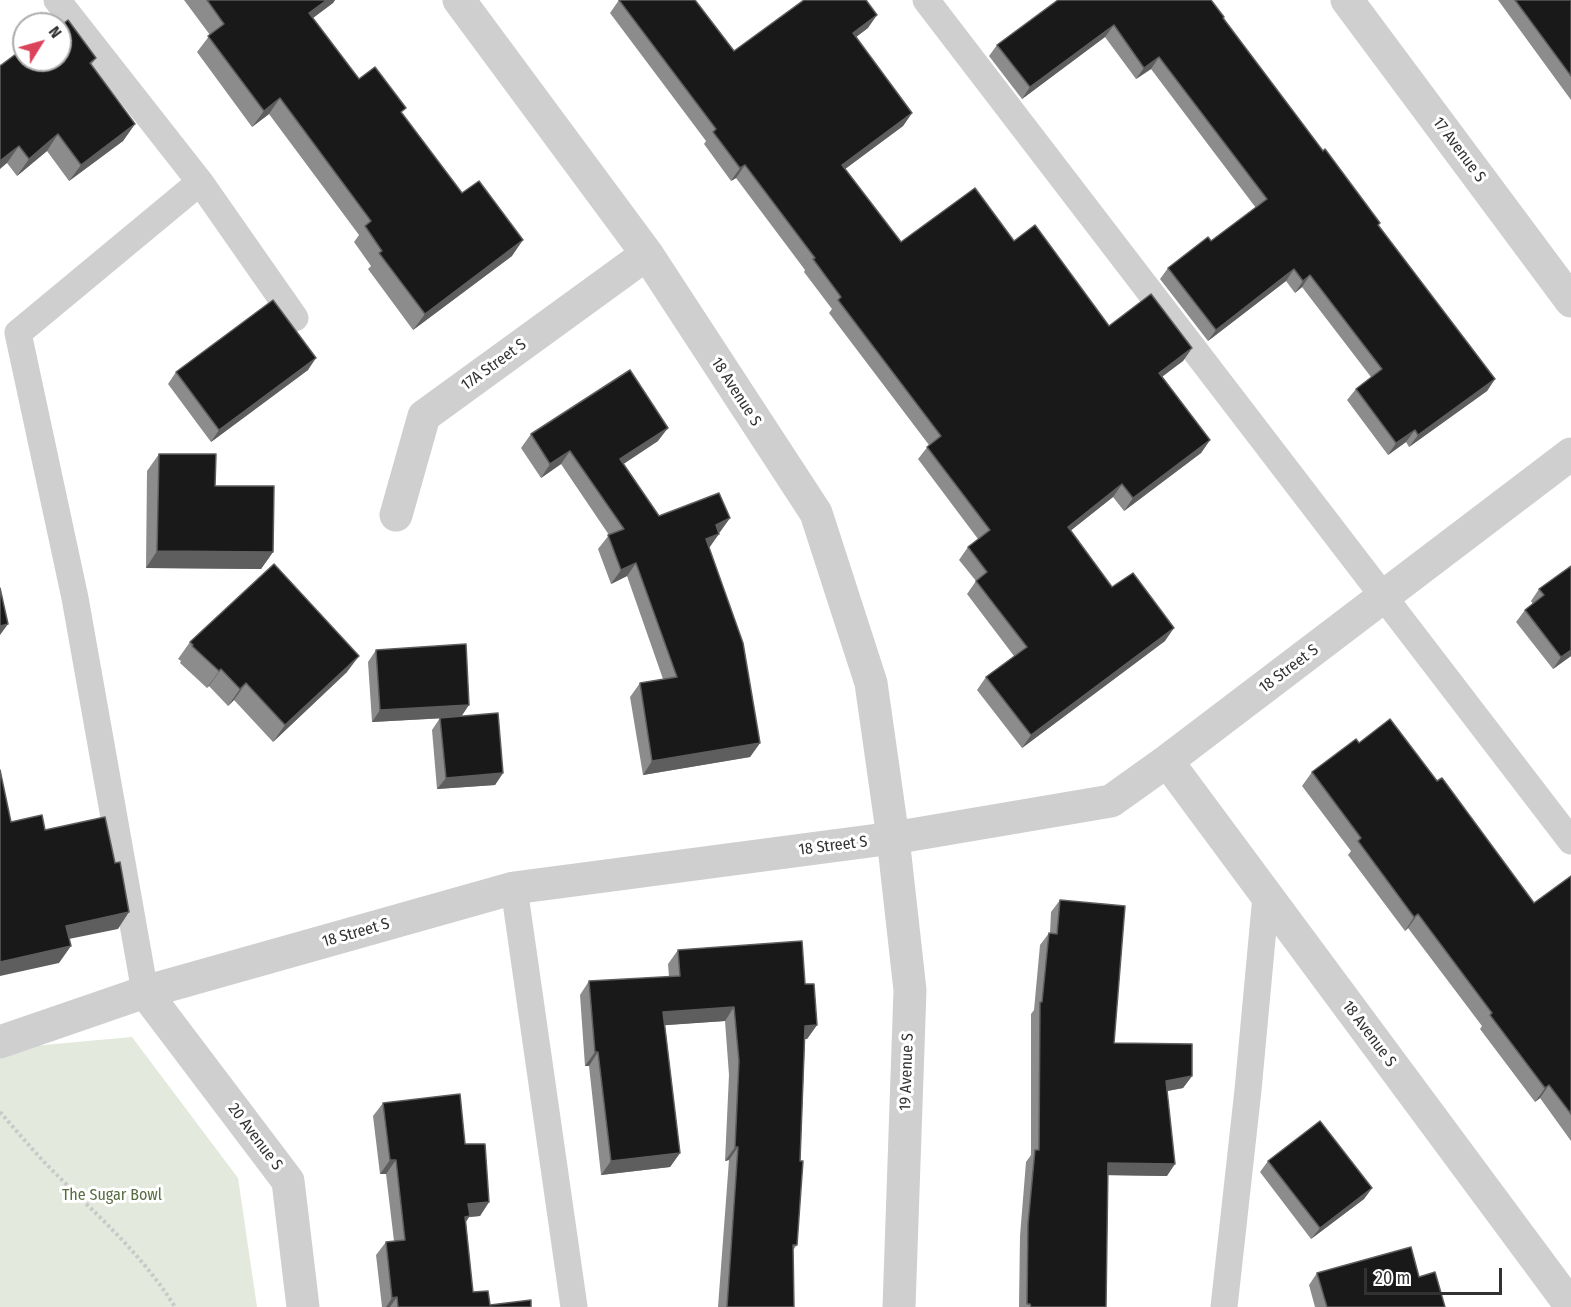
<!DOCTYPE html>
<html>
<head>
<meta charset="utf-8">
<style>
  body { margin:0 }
  #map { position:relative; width:1571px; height:1307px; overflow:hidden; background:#fff; font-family:"Fira Sans Condensed",sans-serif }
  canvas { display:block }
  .north { position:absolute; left:12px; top:12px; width:60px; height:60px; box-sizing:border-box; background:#fff; border:2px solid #adadad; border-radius:50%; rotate:53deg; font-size:16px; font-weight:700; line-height:24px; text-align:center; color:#323232 }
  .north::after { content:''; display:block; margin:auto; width:21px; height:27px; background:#db435a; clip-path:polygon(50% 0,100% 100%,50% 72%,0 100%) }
  .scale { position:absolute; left:1364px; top:1268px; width:138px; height:27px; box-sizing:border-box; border:3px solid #323232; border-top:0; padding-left:8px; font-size:18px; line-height:21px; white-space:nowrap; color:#323232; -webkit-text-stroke:4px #fff; paint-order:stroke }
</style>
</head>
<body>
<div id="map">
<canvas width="1571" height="1307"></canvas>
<div class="north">N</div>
<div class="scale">20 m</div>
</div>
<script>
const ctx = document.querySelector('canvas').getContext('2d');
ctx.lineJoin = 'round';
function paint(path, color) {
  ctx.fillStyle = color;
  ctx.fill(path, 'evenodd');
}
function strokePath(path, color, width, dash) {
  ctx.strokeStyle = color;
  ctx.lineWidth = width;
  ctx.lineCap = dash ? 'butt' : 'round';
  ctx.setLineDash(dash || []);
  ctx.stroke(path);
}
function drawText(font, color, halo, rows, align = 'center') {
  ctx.font = font + ' "Fira Sans Condensed",sans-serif';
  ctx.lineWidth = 6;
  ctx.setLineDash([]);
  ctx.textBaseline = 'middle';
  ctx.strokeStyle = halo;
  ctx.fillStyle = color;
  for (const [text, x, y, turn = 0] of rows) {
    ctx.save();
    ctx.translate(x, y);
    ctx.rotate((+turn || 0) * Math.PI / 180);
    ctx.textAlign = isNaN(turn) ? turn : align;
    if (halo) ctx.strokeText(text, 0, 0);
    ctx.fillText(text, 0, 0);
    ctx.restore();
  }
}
const green = new Path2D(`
  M132 1037 238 1178 257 1307H0V1049Z`);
const path = new Path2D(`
  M0 1112C15 1129 30 1147 46 1164 91 1210 141 1252 175 1307`);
const lane = new Path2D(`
  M57 0 200 182 295 318
  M926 0 1571 841
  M514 888 574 1307
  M145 992 75 598 18 333 200 182
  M1224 1307 1248 1090 1266 896`);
const street = new Path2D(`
  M459 0 647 254 816 513 871 683 893 838 910 990 899 1307
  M1347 0 1571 301
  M396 515 424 416 647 254
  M1167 761 1571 1306
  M145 992 288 1181 303 1307
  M0 1042 145 992 514 888 893 838 1111 801 1167 761 1571 454`);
const wall = new Path2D(`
  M184 0H335L333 3 313 18 359 79 402 114 462 193 512 256 413 330 368 269 371 266 354 242 359 235 269 114 252 127 197 52 210 35Z
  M619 0 734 51 868 28 856 37 912 113 903 126 845 169 901 242 1014 241 1109 326 1192 348 1183 361 1162 376 1210 440 1201 453 1124 511 1113 497 1071 530 1112 587 1165 641 1022 748 977 690 986 677 1014 656 967 594 976 581 959 560 968 547 978 539 918 459 929 445 829 313 832 309 804 272 805 270 736 178 731 181 704 144 706 141 610 13Z
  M1058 0 1223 18 1323 151 1380 223 1378 225 1495 379 1487 391 1409 447 1406 442 1388 455 1347 400 1356 389 1371 377 1302 287 1295 293 1286 281 1208 341 1160 279 1168 268 1211 241 1256 208 1151 69 1136 79 1105 37 1022 99 989 56 997 45Z
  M1498 0H1571V100Z
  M96 58 91 65 135 124 123 141 69 181 47 151 17 176 7 163 24 60Z
  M308 370 211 442 168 384 176 372Z
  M531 434 658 441 623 464 659 516 730 518 719 533 709 548 760 743 750 757 643 775 630 697 640 683 663 679 627 576 611 584 598 549 609 535 561 464 541 478 521 448Z
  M159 454 215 486 273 552 261 569 146 568 147 471Z
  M1571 566V656L1553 669 1516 622 1525 610 1533 604 1531 601 1539 589Z
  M190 642 347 672 273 742 234 700 228 706 209 686 207 688 180 663 181 661 178 659Z
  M376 650 461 716 503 773 495 785 437 789 432 730 440 718H448L372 722 368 662Z
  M1359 743 1437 781 1534 903 1571 876V1141L1540 1098 1535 1102 1480 1029 1482 1026 1408 928 1405 931 1348 855 1351 851 1302 786 1312 772Z
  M1060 900 1114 1043 1192 1076 1183 1088 1167 1091V1176L1108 1175 1106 1307H1019L1020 1236 1026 1162 1031 1155V1014L1034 1010 1040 945 1049 933H1050L1051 912Z
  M678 950 805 984 817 1025 807 1039H805L797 1245 793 1250 794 1307H718L729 1160 725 1161 729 1075 725 1021 665 1025 680 1153 670 1167 601 1175 589 1066H585L580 995 589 981 669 977 668 964Z
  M383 1103 465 1144 489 1202 480 1216 469 1217 466 1222 473 1292 490 1305 531 1307H382L376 1255 386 1242 394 1241 386 1174H380L373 1116Z
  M1268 1161 1372 1188 1364 1199 1311 1239 1260 1172Z
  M1317 1273 1419 1277 1445 1307H1315L1309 1285Z`);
const shadedWall = new Path2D(`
  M327 0H335L333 3 298 29 309 13Z
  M877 15 868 28 844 46 853 33Z
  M1114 25 1105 37 1022 99 1030 87Z
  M1159 57 1151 69 1136 79 1144 68Z
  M280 98 269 114 252 127 264 111Z
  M912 113 903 126 833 178 842 165Z
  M135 124 123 141 69 181 81 165Z
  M58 134 47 151 17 176 29 159Z
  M19 146 7 163 0 169V161Z
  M745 165 736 178 731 181 740 168Z
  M523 240 512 256 413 330 425 314Z
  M1294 269 1286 281 1208 341 1216 330Z
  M1310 275 1302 287 1295 293 1303 281Z
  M1192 348 1183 361 1150 386 1159 373Z
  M316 358 308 370 211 442 219 430Z
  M1495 379 1487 391 1409 447 1418 435Z
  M668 428 658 441 610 473 620 459Z
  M1415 430 1406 442 1388 455 1396 443Z
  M1210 440 1201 453 1124 511 1133 498Z
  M570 451 561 464 541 478 550 464Z
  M1122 484 1113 497 1059 540 1068 527Z
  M730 518 720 532 708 538 719 534 709 548 696 552 716 525Z
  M157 551 273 552 261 569 146 568Z
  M636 563 627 576 611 584 621 570Z
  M8 624 0 635V626Z
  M1174 628 1165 641 1022 748 1031 735Z
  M1571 650V656L1553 669 1561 657Z
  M359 656 347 672 273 742 285 725Z
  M221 669 209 686 207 688 219 671Z
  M246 683 234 700 228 706 240 689Z
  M469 705 461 717 372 722 380 710Z
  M760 743 750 757 643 775 652 761Z
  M503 773 495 785 437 789 446 778Z
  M129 912 118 929 54 942 66 926Z
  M1418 914 1408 928 1405 931 1414 917Z
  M71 946 59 963 0 976V962Z
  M734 1007 725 1021 654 1026 663 1012Z
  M817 1025 807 1039 796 1040 805 1026Z
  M595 1052H598L589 1066H585Z
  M1192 1076 1183 1088 1157 1093 1166 1081Z
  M1549 1085 1540 1098 1535 1102 1545 1088Z
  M735 1147H738L729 1160 725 1161Z
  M680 1153 670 1167 601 1175 611 1161Z
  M390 1160H396L386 1174H380Z
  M1108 1163 1175 1164 1167 1176 1099 1175Z
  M1372 1188 1364 1199 1311 1239 1320 1228Z
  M489 1202 480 1216 469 1217 460 1230 468 1204Z
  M397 1297 390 1307H386L392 1298Z`);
const building = new Path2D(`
  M207 0H327L309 13 359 79 375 67 406 108 401 112 462 193 479 181 523 240 425 314 379 253 382 251 365 226 371 221 280 98 264 111 208 36 224 24Z
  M619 0H695L734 51 804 0H866L877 15 853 33 912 113 842 165 901 242 975 188 1014 241 1035 225 1109 326 1151 294 1192 348 1159 373 1210 440 1133 498 1122 484 1068 527 1112 587 1133 573 1174 628 1031 735 986 677 1027 647 976 581 987 572 968 547 990 530 927 447 941 436 838 300 841 297 813 259 815 258 745 165 740 168 713 132 716 129Z
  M1058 0H1211L1224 17 1223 18 1323 151 1325 149 1380 223 1378 225 1495 379 1418 435 1415 430 1396 443 1356 389 1382 369 1310 275 1303 281 1294 269 1216 330 1168 268 1208 237 1211 241 1267 199 1159 57 1144 68 1114 25 1030 87 997 45Z
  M1515 0H1571V76Z
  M68 20 96 58 90 63 135 124 81 165 58 134 29 159 19 146 0 161V66L24 48V60H60V26Z
  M273 300 316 358 219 430 176 372Z
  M630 370 668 428 620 459 659 516 719 493 730 518 716 525 719 534 706 539 743 643 760 743 652 761 640 683 677 677 636 563 621 570 608 535 624 529 570 451 550 464 531 434Z
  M159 454H216L215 486H274L273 552 157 551Z
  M274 564 359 656 285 725 246 683 240 689 221 669 219 671 192 646 193 645 190 642Z
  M1571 566V650L1561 657 1525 610 1544 595 1539 589Z
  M0 588 8 624 0 626Z
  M466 644 469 705 380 710 376 650Z
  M498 713 503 773 446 778 440 718Z
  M1390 719 1437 781 1442 778 1534 903 1571 876V1114L1549 1085 1545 1088 1490 1015 1492 1013 1418 914 1414 917 1358 841 1361 838 1312 772 1356 739 1359 743Z
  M0 770 11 822 42 815 45 830 105 817 115 863 120 862 129 912 66 926 71 946 0 962Z
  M1060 900 1125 906 1114 1043 1192 1044V1076L1166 1081 1175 1164 1108 1163 1106 1307H1031L1030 1304H1027L1028 1224 1035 1150H1039L1040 1002H1042L1049 933 1057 934Z
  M802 941 805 984H814L817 1025 805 1026 800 1161H803L797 1245H793L794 1307H727L738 1147H735L739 1061 734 1007 663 1012 680 1153 611 1161 598 1052H595L589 981 680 976 678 950Z
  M460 1094 465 1144H485L489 1202 468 1204 470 1216 465 1217 473 1292 488 1291 490 1305 531 1300V1307H398L397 1297 392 1298 386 1242 405 1240 396 1160H390L383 1103Z
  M1320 1121 1372 1188 1320 1228 1268 1161Z
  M1411 1247 1419 1277 1435 1272 1445 1307H1327L1317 1273Z`);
const streetNames = [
  ["17 Avenue S",1459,150,53],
  ["17A Street S",494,365,-36],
  ["18 Avenue S",736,392,57],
  ["18 Street S",1289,669,-37],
  ["18 Street S",833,846,-7],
  ["18 Street S",356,933,-16],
  ["18 Avenue S",1369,1034,53],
  ["19 Avenue S",907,1072,-88],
  ["20 Avenue S",255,1137,53]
];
const parkNames = [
  ["The Sugar Bowl",112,1196]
];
paint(green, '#e3e9dc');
strokePath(path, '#c9c9c9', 4, [3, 3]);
strokePath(lane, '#cfcfcf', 27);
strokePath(street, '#cfcfcf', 33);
paint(wall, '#8c8c8c');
paint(shadedWall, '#5e5e5e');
paint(building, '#191919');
strokePath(building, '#5e5e5e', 1.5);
drawText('16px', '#323232', '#fff', streetNames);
drawText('16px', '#596c42', '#fff', parkNames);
</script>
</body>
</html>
